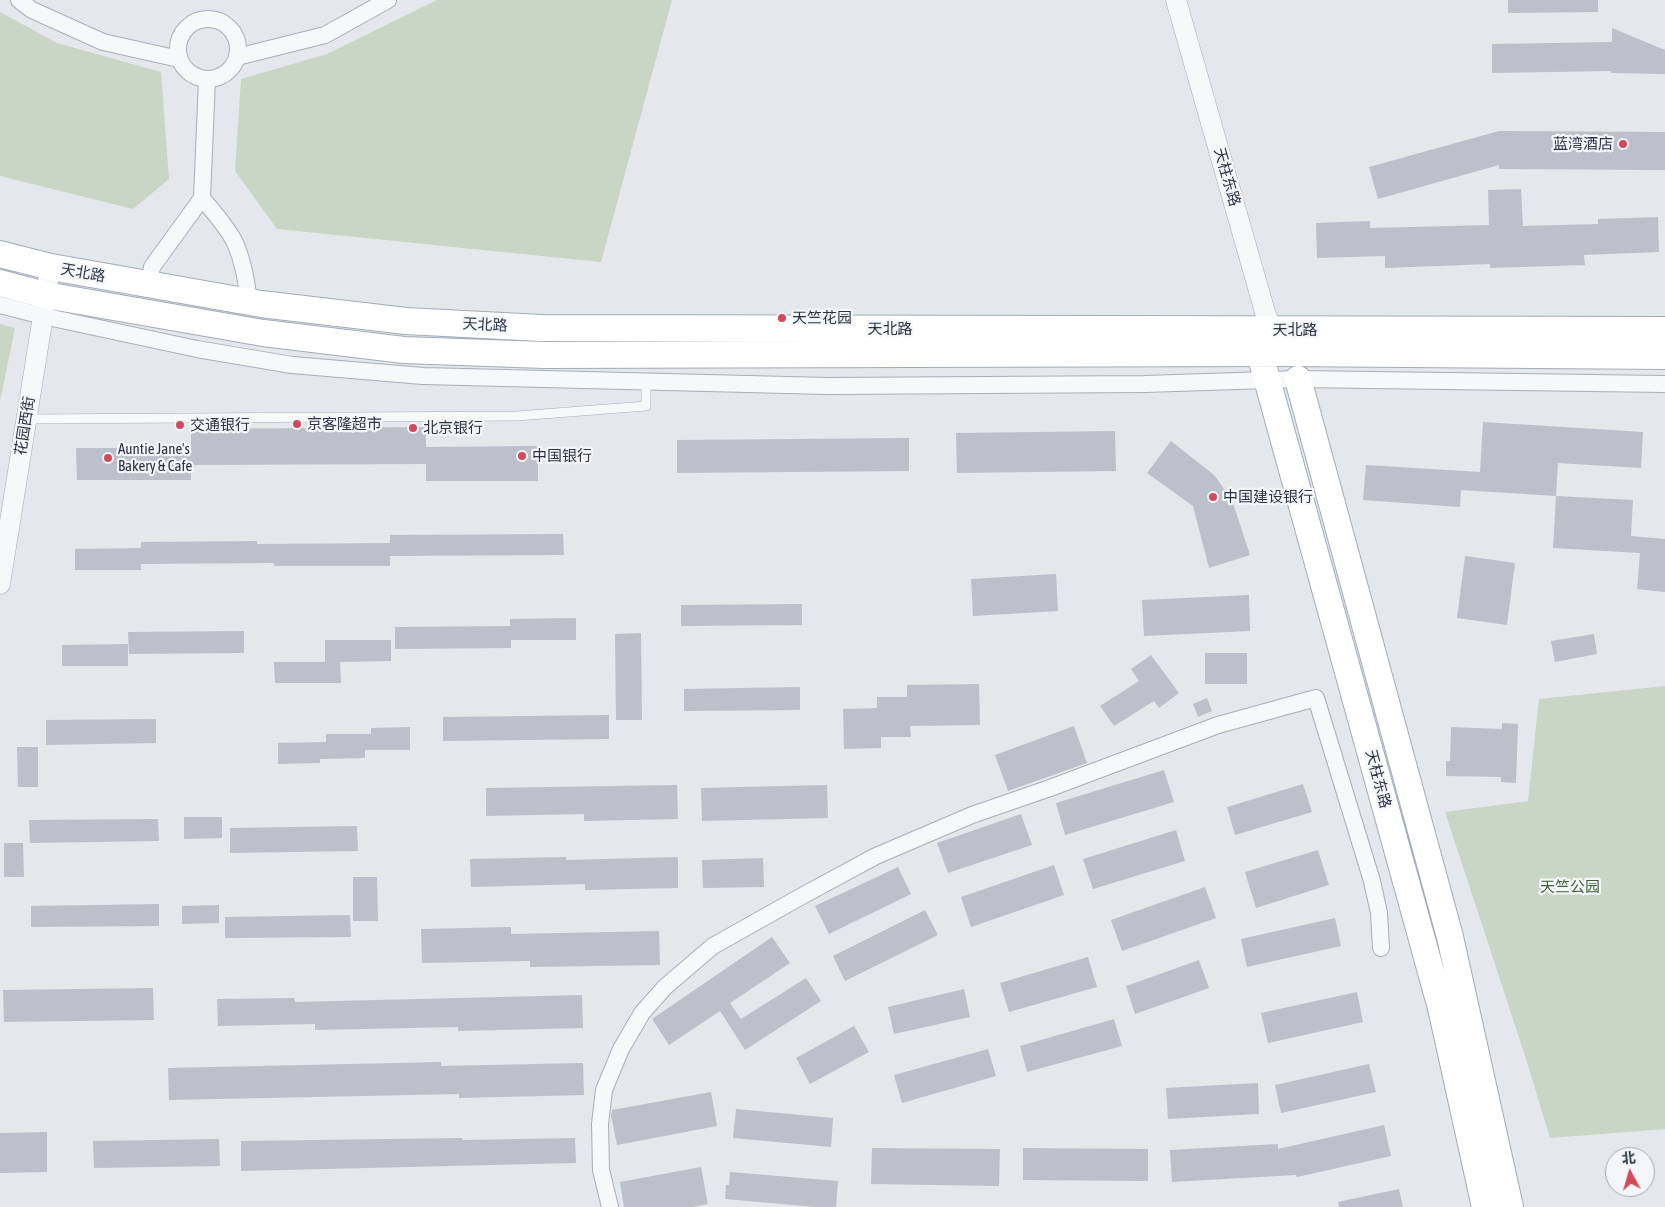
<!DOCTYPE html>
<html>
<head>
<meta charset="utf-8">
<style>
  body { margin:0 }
  #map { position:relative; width:1665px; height:1207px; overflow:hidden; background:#e4e7ec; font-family:"Asap Condensed","Noto Sans SC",sans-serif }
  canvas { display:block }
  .north { position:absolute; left:1605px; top:1147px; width:50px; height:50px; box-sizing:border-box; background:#f4f6f9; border:1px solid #a4a8b1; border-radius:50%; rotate:354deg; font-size:14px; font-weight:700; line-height:20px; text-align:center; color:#2b3445 }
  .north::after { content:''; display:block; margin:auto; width:18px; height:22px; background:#d1495b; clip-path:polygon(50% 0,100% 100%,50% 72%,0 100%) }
</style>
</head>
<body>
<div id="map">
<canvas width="1665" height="1207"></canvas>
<div class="north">北</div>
</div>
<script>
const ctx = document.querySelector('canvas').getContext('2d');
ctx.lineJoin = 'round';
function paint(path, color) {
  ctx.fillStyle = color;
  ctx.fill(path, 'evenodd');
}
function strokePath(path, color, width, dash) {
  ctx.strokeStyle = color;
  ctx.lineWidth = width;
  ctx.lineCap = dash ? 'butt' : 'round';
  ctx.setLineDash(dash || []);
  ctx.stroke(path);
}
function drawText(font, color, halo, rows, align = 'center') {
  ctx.font = font + ' "Asap Condensed","Noto Sans SC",sans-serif';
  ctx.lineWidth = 4.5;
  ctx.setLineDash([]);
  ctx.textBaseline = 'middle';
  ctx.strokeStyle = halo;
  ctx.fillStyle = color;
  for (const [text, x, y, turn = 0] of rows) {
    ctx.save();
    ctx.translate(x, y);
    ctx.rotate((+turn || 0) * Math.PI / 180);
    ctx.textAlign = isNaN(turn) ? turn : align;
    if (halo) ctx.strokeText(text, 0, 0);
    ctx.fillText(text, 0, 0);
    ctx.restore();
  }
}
const green = new Path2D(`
  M437 0H672L601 262 277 229 235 171 241 79 327 54Z
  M0 12 57 43 161 72 169 179 133 209 0 176Z
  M0 324 15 328 0 402Z
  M1665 686V1129L1550 1138 1526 1059 1445 812 1528 801 1539 699Z`);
const building = new Path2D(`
  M1508 0H1598V12L1508 13Z
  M1612 28 1665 50V74L1611 73V71L1492 73V44L1612 42Z
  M1499 131 1665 132V170L1499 169V165L1378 199 1369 167Z
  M1521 189 1523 226 1598 224V219L1658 217 1659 252 1584 255 1585 265 1490 268V264L1385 268V256L1317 258 1316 223 1370 221V228L1489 225 1488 190Z
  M1483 422 1643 432 1641 468 1558 463 1556 496 1461 490 1460 507 1363 500 1366 465 1480 472Z
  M426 427V447L538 446V481H426V464L191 465V480H77L76 448H191V429Z
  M1115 431 1116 471 957 473 956 433Z
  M909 438V471L677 473V440Z
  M1171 441 1214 475 1232 500 1250 555 1209 568 1193 506 1147 473Z
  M1556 496 1633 500 1631 536 1665 539V592L1637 589 1640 553 1553 548Z
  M563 534 564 555 390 556V566H274V563L141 564V570H75V549L141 548V542L257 541V544L390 543V535Z
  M1465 556 1515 563 1507 625 1457 618Z
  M1056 574 1058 611 973 616 971 579Z
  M1249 595 1250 631 1144 636 1142 600Z
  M802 604V625L681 626V605Z
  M576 618V640H511V648L395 649V627L510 626V619Z
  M244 631V653L129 654 128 632Z
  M641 633 642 720H616L615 634Z
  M1594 634 1597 654 1555 662 1551 641Z
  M325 640H391V661L340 662 341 683H275L274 662H325Z
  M128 644V666H62V645Z
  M1205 653H1247V684H1205Z
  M1151 655 1179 693 1159 708 1154 701 1114 726 1100 706 1139 681 1131 669Z
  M979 684 980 725 910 726 911 737H881V748L844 749 843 709 877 708V697H907V685Z
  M800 687V710L684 711V689Z
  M1207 698 1212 711 1198 717 1193 704Z
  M609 715V739L443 741V717Z
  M156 719V743L46 745V720Z
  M1502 723 1518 724 1516 783 1501 782V777L1446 776V761H1450L1451 727 1502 729Z
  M1074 726 1087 763 1008 791 995 755Z
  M410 727V750H365V758L320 759V763L278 764V743L326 742V734H371V728Z
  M17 747H38V787H18Z
  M1164 770 1174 802 1065 835 1056 803Z
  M1303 784 1312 812 1235 835 1227 807Z
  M677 785 678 819 584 821V814L486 816V788Z
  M827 785 828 818 702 821 701 788Z
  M1021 814 1032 845 948 873 937 843Z
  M184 817H222V838L184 839Z
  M158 819 159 841 30 843 29 820Z
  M357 826 358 851 230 853V828Z
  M1176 830 1185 861 1093 889 1083 859Z
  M4 843H23L24 877H4Z
  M1318 850 1329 885 1256 908 1245 872Z
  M566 857V860L678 857V888L585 890V884L471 887 470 859Z
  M763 858 764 887 703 888 702 860Z
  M1054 865 1064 895 971 927 961 897Z
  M898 867 911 894 829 934 815 906Z
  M353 877H377L378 921H353Z
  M1205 887 1216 918 1122 951 1111 920Z
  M159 904V926L31 927V906Z
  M219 905V923L182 924V906Z
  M925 910 938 935 845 981 833 956Z
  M350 915 351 937 225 938V917Z
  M1335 918 1341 946 1247 967 1241 939Z
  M511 927V934L659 931 660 965 530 967V961L422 963 421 929Z
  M772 937 790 963 730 1003 741 1019 806 978 821 1001 745 1050 720 1011 669 1045 652 1019Z
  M1088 957 1097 987 1009 1012 1000 983Z
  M1199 960 1209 988 1135 1014 1126 986Z
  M153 988 154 1020 4 1022 3 990Z
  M964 989 970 1017 894 1034 888 1007Z
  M1357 992 1363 1022 1268 1043 1261 1013Z
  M582 995 583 1028 458 1031V1027L315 1030V1024L218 1026 217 999 294 998 295 1002Z
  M1114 1019 1122 1046 1027 1072 1020 1046Z
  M854 1026 869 1052 810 1084 796 1058Z
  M988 1049 996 1076 902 1103 894 1075Z
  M441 1062V1066L583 1063 584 1095 459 1098V1094L169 1100 168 1068Z
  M1369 1064 1376 1092 1281 1113 1275 1085Z
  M1258 1083 1259 1114 1168 1119 1166 1088Z
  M711 1092 717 1126 617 1145 611 1115 612 1110Z
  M736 1109 833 1118 831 1147 733 1138Z
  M1384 1125 1391 1156 1297 1177 1296 1175 1172 1182 1170 1150 1278 1144V1149Z
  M47 1132V1172L0 1173V1133Z
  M462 1138V1140L575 1138 576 1163 241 1171V1141Z
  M219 1139 220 1166 94 1168 93 1141Z
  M872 1148 1000 1149 999 1186 871 1184Z
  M1023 1148 1148 1149V1181L1023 1180Z
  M701 1167 708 1204 693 1207H624L620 1182Z
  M730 1172 838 1181 836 1207H815L725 1199 726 1185H729Z
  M1399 1189 1403 1207H1339L1338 1202Z`);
const service = new Path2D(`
  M26 419 517 416 646 406V382`);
const minor = new Path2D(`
  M19 0 32 10 103 42 179 59
  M178 49a30 30 0 1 1 60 0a30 30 0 1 1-60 0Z
  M237 57 325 35 388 0
  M202 198 207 79
  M149 284 152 267 202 198C212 210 230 230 236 245 243 262 247 283 249 302
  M0 305 43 316 197 349 292 365 423 376 828 386 1145 384 1298 379 1665 384
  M610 1207 601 1170 600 1124 604 1090 621 1049 642 1013 665 987 713 946 802 896 876 856 972 815 1050 788 1218 725 1316 698 1372 881 1379 913 1381 948`);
const tertiary = new Path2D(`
  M1176 0 1265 312 1276 341
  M0 584 43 316 45 295 51 267`);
const primary = new Path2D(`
  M0 254 51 267 261 304 406 321 541 328 1665 330
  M0 283 45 295 263 333 404 350 544 355 1279 353 1665 356
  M1260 354 1441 1008 1485 1207
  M1298 379 1450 937 1510 1207`);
const markers = [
  [1623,144,5,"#d1495b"],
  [782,318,5,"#d1495b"],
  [297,424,5,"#d1495b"],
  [180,425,5,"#d1495b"],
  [413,428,5,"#d1495b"],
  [522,456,5,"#d1495b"],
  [108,458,5,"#d1495b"],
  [1213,497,5,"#d1495b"]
];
const poiNames = [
  ["蓝湾酒店",1613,144,"right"],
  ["天竺花园",792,318],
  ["京客隆超市",307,424],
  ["交通银行",190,425],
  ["北京银行",423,428],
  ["Auntie Jane's",118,449],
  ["Bakery & Cafe",118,466],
  ["中国银行",532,456],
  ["中国建设银行",1223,497]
];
const streetNames = [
  ["天柱东路",1227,177,74],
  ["天北路",83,273,10],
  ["天北路",485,325,3],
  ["天北路",890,329],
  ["天北路",1295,330],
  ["花园西街",25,426,-81],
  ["天柱东路",1378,779,75]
];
const parkNames = [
  ["天竺公园",1570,887]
];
paint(green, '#c9d6c5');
paint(building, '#bbc0ca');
strokePath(service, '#a9aeb7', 10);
strokePath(minor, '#a9aeb7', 18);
strokePath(tertiary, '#a9aeb7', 21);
strokePath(primary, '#a3abb8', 28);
strokePath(service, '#f7f8fa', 9);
strokePath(minor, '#f7f8fa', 16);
strokePath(tertiary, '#f7f8fa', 20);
strokePath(primary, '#fff', 26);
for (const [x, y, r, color] of markers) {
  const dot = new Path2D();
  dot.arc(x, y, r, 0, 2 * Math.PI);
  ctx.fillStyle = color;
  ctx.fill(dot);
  strokePath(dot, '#f4f6f9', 2);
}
drawText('15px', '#2b3445', '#f4f6f9', poiNames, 'left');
drawText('15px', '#2b3445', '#f4f6f9', streetNames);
drawText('15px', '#3f6138', '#f4f6f9', parkNames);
</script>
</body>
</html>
